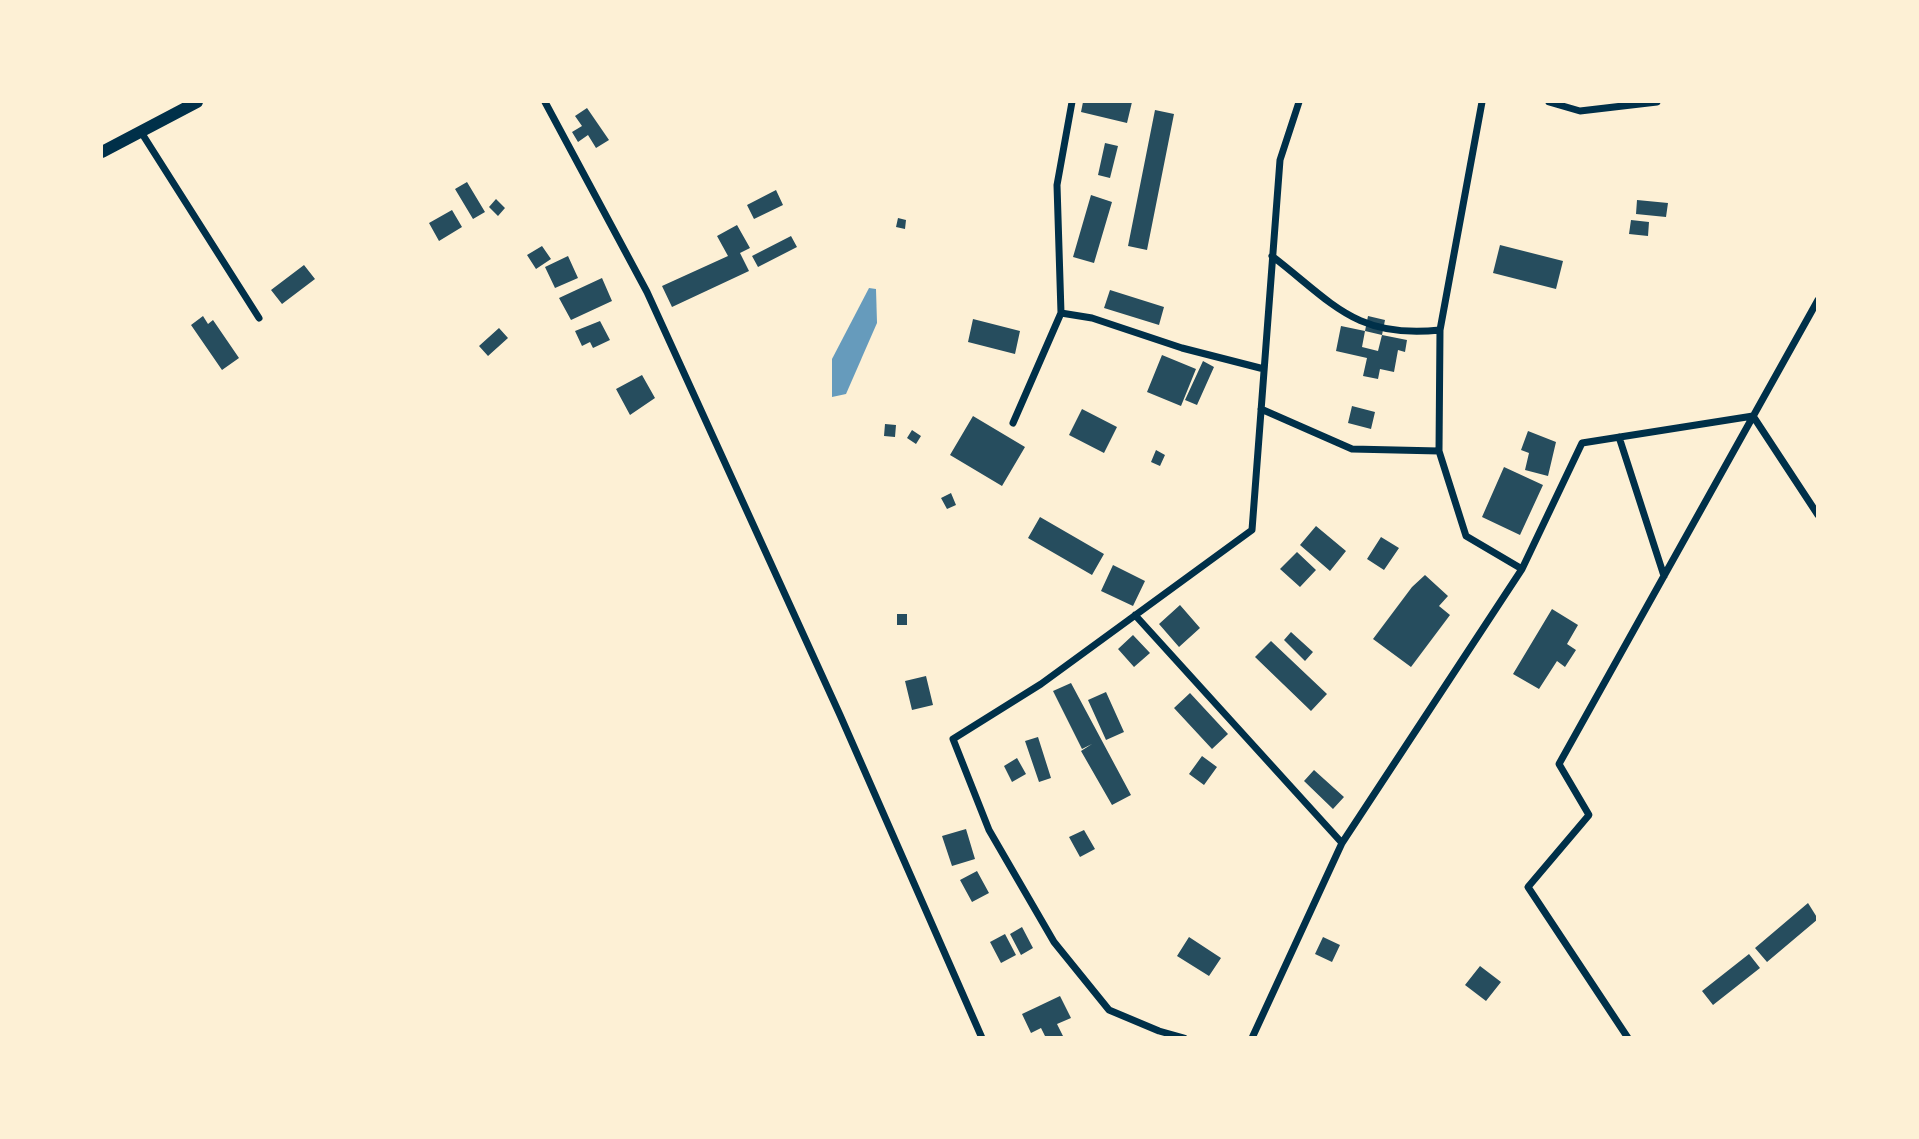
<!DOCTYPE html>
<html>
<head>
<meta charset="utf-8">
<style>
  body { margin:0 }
  #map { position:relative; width:1919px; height:1139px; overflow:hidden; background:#fdf0d5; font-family:Montserrat,sans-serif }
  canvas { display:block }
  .frame { position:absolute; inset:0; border:103px solid #fdf0d5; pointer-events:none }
</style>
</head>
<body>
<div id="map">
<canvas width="1919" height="1139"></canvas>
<div class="frame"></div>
</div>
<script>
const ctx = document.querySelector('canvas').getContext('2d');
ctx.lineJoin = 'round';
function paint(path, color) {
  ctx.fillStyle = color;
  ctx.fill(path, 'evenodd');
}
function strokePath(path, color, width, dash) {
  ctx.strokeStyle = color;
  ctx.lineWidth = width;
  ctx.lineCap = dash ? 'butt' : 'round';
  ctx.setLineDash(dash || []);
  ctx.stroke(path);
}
const water = new Path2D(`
  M869 288 876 289 877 323 846 394 832 397V359Z`);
const building = new Path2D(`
  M1083 102H1132L1127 123 1081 112Z
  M587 108 609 140 596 148 588 135 578 142 572 132 582 126 575 116Z
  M1155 110 1174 114 1147 250 1128 246Z
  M1105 143 1118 146 1110 178 1098 175Z
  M467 182 485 212 473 219 455 189Z
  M776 190 783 205 754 219 747 205Z
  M1091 195 1112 202 1094 263 1073 257Z
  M496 199 505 208 498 216 489 207Z
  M1637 200 1668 203 1666 217 1636 214Z
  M452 210 462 227 439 241 429 223Z
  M898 218 906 220 905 229 896 227Z
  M1631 220 1649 222 1648 236 1629 234Z
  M737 225 750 248 740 253 749 271 672 307 662 286 728 256 717 236Z
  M791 236 797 247 758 267 752 256Z
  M1500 245 1563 261 1556 289 1493 273Z
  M542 246 551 259 536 269 527 255Z
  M568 256 578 278 555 288 545 267Z
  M304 265 315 279 282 304 271 290Z
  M602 278 612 301 571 320 559 298Z
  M1110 290 1164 307 1159 325 1104 308Z
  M203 316 208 324 213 320 239 358 222 370 191 325Z
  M1368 316 1385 320 1382 335 1365 331Z
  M973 319 1020 331 1015 354 968 342Z
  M600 321 610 340 593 348 590 342 582 346 575 331Z
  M1341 326 1365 331 1362 347 1378 351 1382 335 1407 340 1405 352 1398 350 1394 372 1380 369 1378 379 1363 376 1367 358 1336 351Z
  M499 328 508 338 488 356 479 346Z
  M1162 355 1196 369 1181 406 1147 392Z
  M1203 361 1214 367 1197 405 1185 400Z
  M642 375 655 398 630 415 616 389Z
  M1352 406 1375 412 1371 429 1348 423Z
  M1082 409 1117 427 1104 453 1069 435Z
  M973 416 1025 447 1002 486 950 455Z
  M885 424 896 425 895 437 884 436Z
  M912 430 921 436 916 444 907 438Z
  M1528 431 1556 442 1548 476 1525 470 1529 453 1521 450Z
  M1156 450 1165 455 1160 466 1151 462Z
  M1504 467 1543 485 1520 535 1482 517Z
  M951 493 956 505 947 509 941 498Z
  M1040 517 1104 554 1092 575 1028 538Z
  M1316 526 1346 551 1330 571 1300 545Z
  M1381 537 1399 548 1384 570 1367 559Z
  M1297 552 1316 570 1300 587 1280 569Z
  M1113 565 1145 581 1133 606 1101 591Z
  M1425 575 1448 596 1439 606 1450 615 1411 667 1373 639 1412 587Z
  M1180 605 1200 628 1179 647 1159 624Z
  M1552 609 1578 625 1567 644 1576 650 1565 667 1557 661 1539 689 1513 674Z
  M897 614H907V625H897Z
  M1291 632 1313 652 1305 661 1284 640Z
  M1133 635 1150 653 1134 667 1118 649Z
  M1271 641 1327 694 1311 711 1255 657Z
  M926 676 933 705 912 710 905 681Z
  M1071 683 1131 795 1112 805 1081 751 1092 744 1082 749 1053 691Z
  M1106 692 1124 732 1106 740 1088 700Z
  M1190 693 1228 734 1212 749 1174 708Z
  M1038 737 1051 778 1039 782 1025 741Z
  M1202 756 1217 767 1204 785 1189 774Z
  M1017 758 1026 774 1012 782 1004 766Z
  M1314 770 1344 797 1333 809 1304 781Z
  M966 829 975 859 952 866 942 836Z
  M1084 830 1095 849 1080 857 1069 837Z
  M977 871 989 893 972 902 960 880Z
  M1808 903 1818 919 1767 962 1755 948Z
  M1022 927 1033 948 1021 955 1010 934Z
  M1005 934 1016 955 1001 963 990 942Z
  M1189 937 1221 958 1209 976 1177 956Z
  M1323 937 1340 945 1332 962 1315 954Z
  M1749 954 1760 968 1713 1005 1702 991Z
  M1480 966 1501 982 1486 1001 1465 985Z
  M1060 996 1071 1018 1057 1024 1064 1038H1046L1041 1028 1031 1033 1022 1014Z`);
const minor = new Path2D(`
  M545 102 647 292 840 715 982 1038
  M1482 102 1440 330 1439 451 1466 536 1522 569
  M1549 102 1580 111 1657 102
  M141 132 259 318
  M1272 256C1333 303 1356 339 1440 330
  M1061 313 1092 318 1182 348 1264 369
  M1261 409 1352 449 1439 451
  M1013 423 1061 313 1057 185 1072 102
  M1619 437 1664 576
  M1135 615 1342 843
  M1184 1038 1159 1031 1109 1010 1054 942 989 830 953 739 1041 684 1252 530 1280 160 1299 102
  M1252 1038 1342 843 1522 569 1582 443 1753 416 1818 515
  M1628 1038 1528 887 1589 815 1559 764 1818 300`);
const trunk = new Path2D(`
  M102 152 197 102`);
paint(water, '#669bbc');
paint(building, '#264d5e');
strokePath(minor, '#003049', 7);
strokePath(trunk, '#003049', 12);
</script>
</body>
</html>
